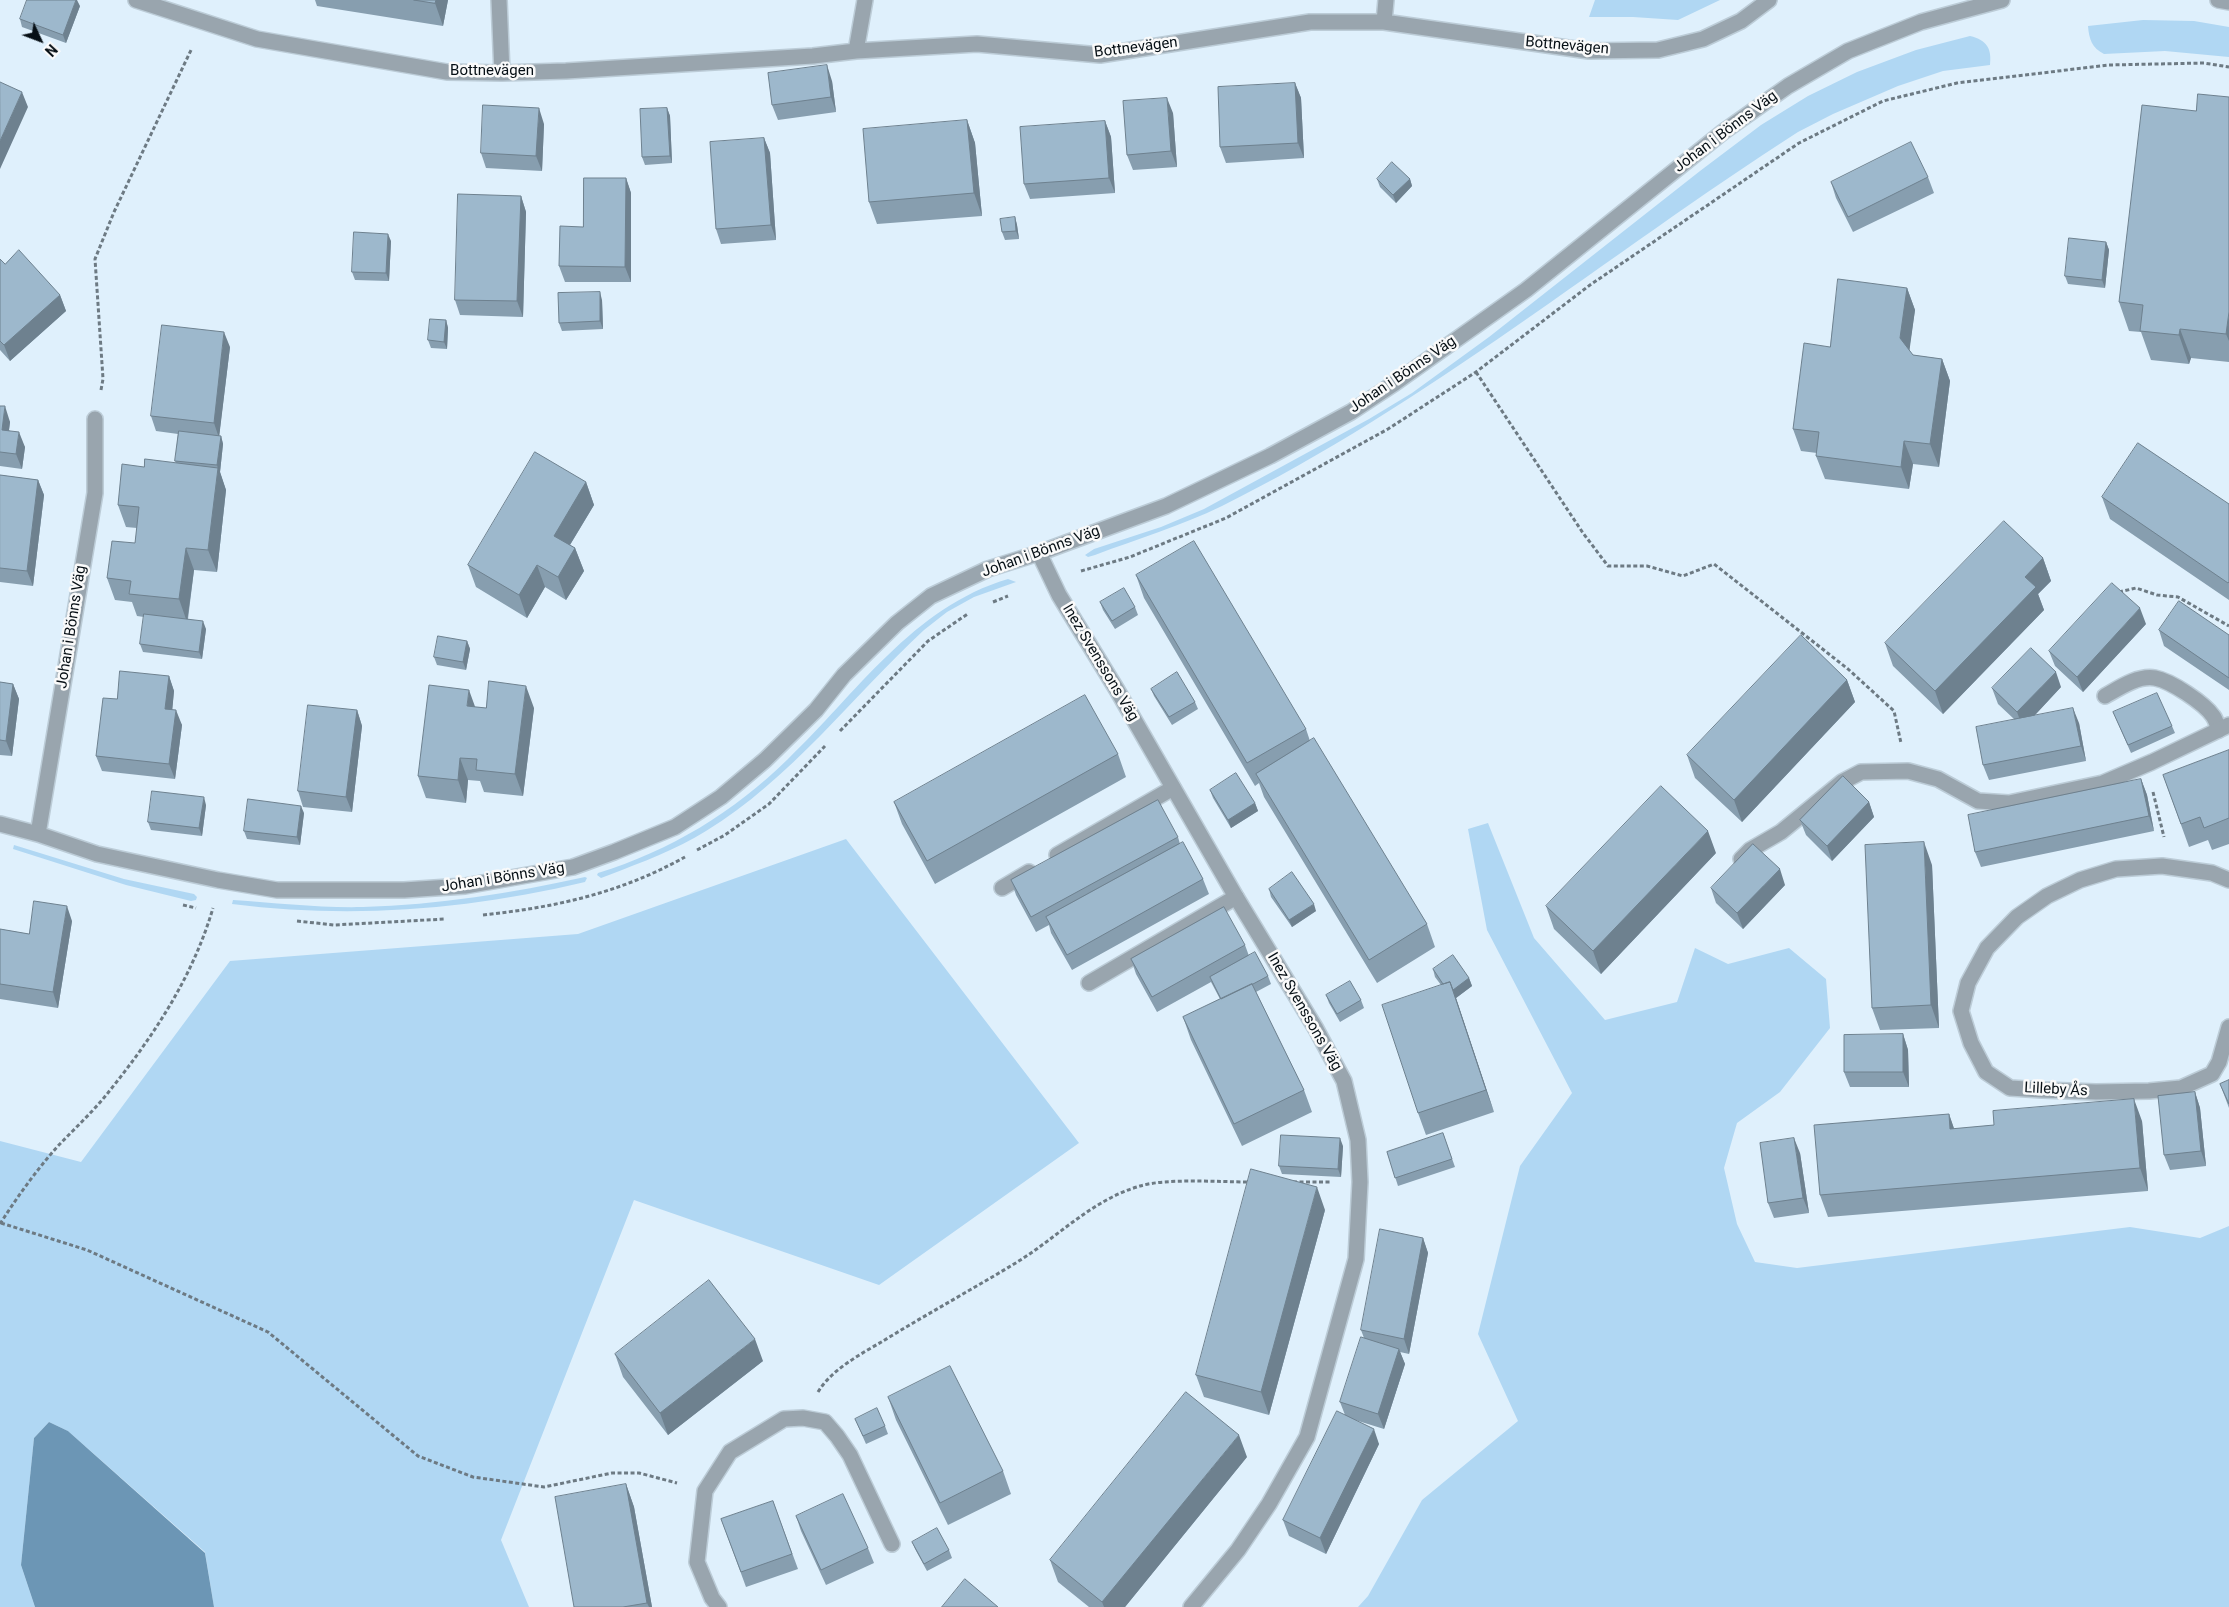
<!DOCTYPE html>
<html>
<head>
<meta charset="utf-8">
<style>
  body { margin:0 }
  #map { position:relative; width:2229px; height:1607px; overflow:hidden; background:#dff0fc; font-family:Roboto,sans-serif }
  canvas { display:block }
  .north { position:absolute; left:15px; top:15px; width:50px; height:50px; -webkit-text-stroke:4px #fafafa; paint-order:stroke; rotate:133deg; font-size:14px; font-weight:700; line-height:20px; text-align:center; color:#060f15 }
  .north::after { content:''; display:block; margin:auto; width:18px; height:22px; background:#060f15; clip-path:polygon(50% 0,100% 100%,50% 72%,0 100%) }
</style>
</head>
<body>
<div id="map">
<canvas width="2229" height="1607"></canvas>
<div class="north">N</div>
</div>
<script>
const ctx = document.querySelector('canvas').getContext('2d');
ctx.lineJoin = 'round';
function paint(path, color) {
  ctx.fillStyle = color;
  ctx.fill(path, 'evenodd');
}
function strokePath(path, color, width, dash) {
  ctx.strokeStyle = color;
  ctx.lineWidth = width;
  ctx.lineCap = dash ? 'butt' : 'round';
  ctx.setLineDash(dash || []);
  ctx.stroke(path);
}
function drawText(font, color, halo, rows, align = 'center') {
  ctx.font = font + ' Roboto,sans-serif';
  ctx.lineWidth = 5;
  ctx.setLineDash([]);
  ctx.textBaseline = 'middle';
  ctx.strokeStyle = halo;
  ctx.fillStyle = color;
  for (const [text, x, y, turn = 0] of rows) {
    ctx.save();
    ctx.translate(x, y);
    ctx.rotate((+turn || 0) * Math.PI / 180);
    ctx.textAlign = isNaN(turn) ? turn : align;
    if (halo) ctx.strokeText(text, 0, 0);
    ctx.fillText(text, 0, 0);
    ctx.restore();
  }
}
const green = new Path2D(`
  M1595 0H1720L1678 20 1633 17H1589Z
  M2143 20 2194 21 2229 27V57L2165 51 2104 54C2092 48 2089 39 2088 26Z
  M1970 36C1987 40 1992 49 1990 65L1943 71 1898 86 1833 114 1798 132C1605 256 1428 404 1222 506 1181 526 1137 539 1095 555L1088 557 1085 555 1094 549 1161 527 1204 509 1369 419 1412 393 1489 337 1700 171 1761 125 1808 96 1857 72 1916 50Z
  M1008 579 1016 582 974 597 947 612 924 630C852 697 791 779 706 831 676 850 642 862 609 875L601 878 597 875 598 873C670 851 734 812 788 759 856 694 913 607 1008 579Z
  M1488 823 1534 938 1605 1020 1677 1002 1695 948 1728 964 1789 948 1826 979 1830 1028 1780 1092 1737 1123 1724 1168 1737 1224 1755 1262 1797 1268 2130 1227 2200 1238 2229 1226V1607H1358L1368 1596 1422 1500 1518 1421 1478 1334 1520 1166 1572 1093 1487 930 1468 829Z
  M846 839 1079 1143 879 1285 634 1200 501 1540 529 1607H214L205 1552 68 1431 49 1422 34 1438 21 1565 35 1607H0V1141L81 1162 230 961 578 934Z
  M14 845 124 879 194 894 197 897 196 900 191 901 126 885 13 849Z
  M585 877 587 878 585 882C468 910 351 919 232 904L233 900C276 903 320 908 363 907 438 905 512 893 585 877Z`);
const water = new Path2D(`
  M49 1422 68 1431 205 1553 214 1607H35L21 1565 34 1438Z`);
const path = new Path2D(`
  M1476 372 1583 533 1608 566H1647L1683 576 1714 564 1848 669 1894 711 1901 743
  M101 390 103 379 95 259 114 212 192 48
  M1081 571 1130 557 1226 518 1388 429 1476 372 1590 285 1799 143 1883 101 1957 83 2109 65 2204 63 2229 67
  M2119 592 2136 588 2157 595 2178 597 2229 626
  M993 602 1008 596
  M840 731 928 641 969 613
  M2153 792 2164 837
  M697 850 725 835 769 804 825 746
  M183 905 196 908
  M483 915C557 907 620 893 685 857
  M297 921 334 925 445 919
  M1293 1182H1332
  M1 1223 87 1250 268 1332 418 1456 473 1477 544 1487 612 1473H639L677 1483
  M0 1224C17 1197 36 1171 57 1147 75 1128 95 1110 111 1089 155 1034 193 976 213 908
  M818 1392C832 1369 861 1354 883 1341 927 1314 971 1290 1014 1264 1056 1239 1091 1200 1140 1186 1167 1178 1219 1182 1249 1182`);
const service = new Path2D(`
  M2105 696C2119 688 2138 675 2155 678 2171 681 2204 703 2213 716 2216 720 2217 725 2219 730
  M1057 855 1173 788
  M1002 888 1029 872
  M1089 983 1236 897`);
const minor = new Path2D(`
  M136 0 257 39 447 72 502 73 566 71 813 56 856 51 977 44 1100 55 1310 22H1384L1589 51 1658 50 1703 39 1741 21 1769 0
  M499 0 502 73
  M2218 0 2229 2
  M1384 22 1386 0
  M856 51 865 0
  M1039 553 1059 595 1117 690 1236 897 1316 1029 1344 1081 1358 1140 1360 1182 1356 1259 1307 1437 1269 1504 1238 1550 1191 1607
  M0 824 38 834 97 854 218 880 277 890H404L465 886 573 867 614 852 675 827 721 797 765 760 816 710 844 675 897 623 931 596 988 569 1039 553 1166 506 1270 456 1351 412 1395 383 1526 290 1723 132 1788 86 1848 51 1921 22 2002 0
  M38 834 95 493V419
  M1741 859 1750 850 1781 832 1842 782 1861 772 1908 771 1938 779 1978 801 2009 803 2103 783 2152 762 2229 725
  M2229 880 2212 873 2162 866 2116 869 2080 880 2047 896 2017 917 1987 948 1968 983 1961 1011 1971 1043 1986 1072 2010 1088 2042 1090 2096 1092 2149 1091 2181 1088 2212 1074 2219 1062 2229 1027
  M719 1607 712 1598 697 1562 705 1491 730 1452 784 1419 803 1418 825 1422 837 1436 850 1455 892 1544`);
const wall = new Path2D(`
  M315 0H448L443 26 317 6Z
  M80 6 66 43 22 27 20 19Z
  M832 81 836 112 778 120 772 105Z
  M1295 83 1301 98 1304 158 1226 163 1220 147Z
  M2229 97V362L2191 358 2189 364 2151 360 2141 332 2129 331 2119 302 2196 111Z
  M667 108 670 116 672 163 645 165 642 157Z
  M1173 113 1177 167 1133 170 1127 155Z
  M967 120 975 143 982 216 877 224 869 202Z
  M1105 121 1111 137 1115 193 1030 199 1024 184Z
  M544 124 542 171 486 168 481 153Z
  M764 138 770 153 776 240 721 244 716 229Z
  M1928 177 1934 193 1853 232 1836 198 1831 182Z
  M626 178 631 193V282H565L559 266 583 227Z
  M1377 179H1410L1412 186 1396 203 1380 187Z
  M521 196 526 212 523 317 460 315 455 300Z
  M1015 217 1017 225 1019 239 1005 240 1002 232Z
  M391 241 389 281 355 280 352 272Z
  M2106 242 2109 250 2105 288 2068 284 2065 276Z
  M0 259 5 264 60 295 66 311 10 361 0 350Z
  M1907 288 1915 310 1909 350 1913 355 1942 359 1950 381 1939 467 1913 464 1909 489 1825 479 1816 456 1817 453 1801 451 1793 429 1830 347Z
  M602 300 603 329 562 331 559 323Z
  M446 320 448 328 447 349 431 348 428 340Z
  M230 347 219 436H221L223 444 220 472 226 490 217 572 194 570 188 619 206 629 202 659 143 652 140 644 144 617 137 616 132 602 115 600 107 578 135 543 137 528 126 527 118 505 144 467 176 463 175 461 178 434 156 431 151 416Z
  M0 406 10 422 9 430 25 447 22 469 0 466Z
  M0 475 38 480 44 495 33 586 0 582Z
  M586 482 594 505 570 545 575 548 584 571 566 600 545 587 527 618 476 587 468 565Z
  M2102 497 2229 504V600L2110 519Z
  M2043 558 2051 581 2038 594 2044 610 1943 714 1893 666 1885 643Z
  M1136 575 1306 729 1310 741 1427 924 1435 947 1377 983 1264 797 1259 783 1255 786 1144 598Z
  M1100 602 1135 607 1138 615 1115 629 1103 610Z
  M2146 624 2083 692 2055 666 2049 651Z
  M2159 630 2229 635V690L2164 646Z
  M467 641 470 649 466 670 437 665 434 657Z
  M169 676 174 691 172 710 182 725 175 779 102 771 96 756 117 699Z
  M1847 680 1855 702 1742 822 1695 778 1687 755Z
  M0 682 13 684 19 699 12 756 0 755Z
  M2061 687 2034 716 2079 723 2086 761 1989 780 1983 765 2014 719 1998 704 1992 688Z
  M1151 689 1195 702 1198 709 1172 725 1154 696Z
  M475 707 486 708H534L523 796 484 792 480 781 468 780 466 803 426 798 418 776Z
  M357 710 362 726 352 812 303 807 298 791Z
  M2113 712 2172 726 2175 733 2131 753Z
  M2229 750V844L2212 850 2208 840 2189 847 2163 775Z
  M1118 754 1126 777 935 884 902 824 894 802Z
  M2141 779 2147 795 2154 831 1981 867 1975 852Z
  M1210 790 1255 803 1258 811 1231 828 1213 798Z
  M1869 802 1874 817 1832 861 1806 835 1800 820Z
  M206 805 202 836 151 830 148 822Z
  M304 813 300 845 247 839 244 831Z
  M1178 837 1180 844 1203 879 1209 894 1072 970 1051 933 1049 925 1036 932 1016 895 1011 880Z
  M1716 853 1601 974 1554 929 1546 906Z
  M1932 865 1939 1028 1880 1030 1872 1008Z
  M1785 885 1743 929 1716 903 1711 888Z
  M1269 889 1316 911 1292 927 1271 897Z
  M72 921 58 1008 0 999V929L29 934Z
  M1245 945 1249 956 1268 976 1271 984 1256 992 1304 1090 1312 1112 1242 1146 1191 1040 1183 1017 1220 999 1211 982 1157 1012 1136 974 1131 959Z
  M1433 969 1469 978 1472 986 1456 998 1494 1112 1426 1135 1418 1113 1441 985 1435 977Z
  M1326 995 1361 1000 1364 1008 1340 1022 1329 1003Z
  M1903 1034 1908 1050 1909 1087H1850L1844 1072Z
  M2229 1080V1108L2220 1084Z
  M2195 1092 2200 1108 2206 1166 2170 1170 2164 1155Z
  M1949 1114 1954 1129 1994 1125 2142 1121 2148 1191 1828 1217 1820 1195Z
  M1443 1133 1455 1167 1398 1186 1387 1152Z
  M1343 1146 1341 1177 1282 1174 1279 1166Z
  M1800 1153 1809 1213 1774 1218 1768 1203Z
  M1325 1210 1269 1415 1204 1397 1196 1375Z
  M1423 1238 1428 1253 1409 1354 1400 1352 1405 1364 1384 1429 1355 1420 1379 1444 1326 1554 1289 1536 1283 1520 1345 1415 1340 1402 1364 1338 1361 1330Z
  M615 1354 763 1361 668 1435 623 1377Z
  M888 1397 1003 1471 1011 1494 948 1525 896 1420Z
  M855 1419 885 1426 888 1434 866 1444Z
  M1247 1457 1125 1607H1089L1058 1582 1050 1560Z
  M626 1484 634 1507 652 1607H574Z
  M773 1501 798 1569 746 1587 721 1519Z
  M796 1516 868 1548 874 1563 826 1585 801 1531Z
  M912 1542 949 1550 952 1558 927 1571 915 1549Z`);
const shadedWall = new Path2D(`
  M76 0H77L80 6 66 43 63 35Z
  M436 0H448L443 26 435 3Z
  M827 65 832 81 836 112 831 97Z
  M1295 83 1301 98 1304 158 1298 143Z
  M22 92 28 107 0 169V141Z
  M1167 98 1173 113 1177 167 1171 151Z
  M539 108 544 124 542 171 536 156Z
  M667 108 670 116 672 163 670 156Z
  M967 120 975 143 982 216 974 193Z
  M1105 121 1111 137 1115 193 1109 178Z
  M764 138 770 153 776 240 771 225Z
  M626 178 631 193V282L625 267Z
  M1410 179 1412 186 1396 203 1393 195Z
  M521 196 526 212 523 317 517 301Z
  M1015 217 1017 225 1019 239 1016 231Z
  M388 234 391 241 389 281 386 273Z
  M2106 242 2109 250 2105 288 2102 280Z
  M1907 288 1915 310 1908 361 1900 338Z
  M600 292 602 300 603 329 600 321Z
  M60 295 66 311 10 361 4 345Z
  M2229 312V341L2226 334Z
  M446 320 448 328 447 349 444 342Z
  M2180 329 2191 358 2189 364 2179 335Z
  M224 332 230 347 219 438 214 423Z
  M1942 359 1950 381 1939 467 1930 444Z
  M5 406 10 422 7 445 2 430Z
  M19 432 25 447 22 469 16 454Z
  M221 436 223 444 220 472 226 490 217 572 208 550 218 469 217 465Z
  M1904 441 1913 464 1909 489 1901 467Z
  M38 480 44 495 33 586 27 571Z
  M586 482 594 505 562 558 554 536Z
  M186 548 194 570 187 622 179 599Z
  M575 548 584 571 566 600 558 577Z
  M2043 558 2051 581 2038 594 2044 610 1943 714 1935 691 2025 577Z
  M537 565 545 587 527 618 519 595Z
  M2140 608 2146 624 2083 692 2077 677Z
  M203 621 206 629 202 659 199 652Z
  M467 641 470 649 466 670 463 662Z
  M2056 672 2061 687 2023 728 2017 712Z
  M169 676 174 691 171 724 165 709Z
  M1847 680 1855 702 1742 822 1734 800Z
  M13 684 19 699 12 756 6 741Z
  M526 686 534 708 523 796 515 774Z
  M469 690 477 712 467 706Z
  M2073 708 2079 723 2086 761 2081 746Z
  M176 710 182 725 175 779 169 764Z
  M357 710 362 726 352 812 346 797Z
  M460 758 468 780 466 803 458 780Z
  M2141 779 2147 795 2154 831 2149 816Z
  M204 797 206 805 202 836 199 828Z
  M1869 802 1874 817 1832 861 1827 846Z
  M1255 803 1258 811 1231 828 1228 820Z
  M301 806 304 813 300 845 297 837Z
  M1708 831 1716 853 1601 974 1593 951Z
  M1924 842 1932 865 1939 1028 1931 1005Z
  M1780 869 1785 885 1743 929 1737 913Z
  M1314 904 1316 911 1292 927 1289 920Z
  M67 906 72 921 58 1008 53 992Z
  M1469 978 1472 986 1456 998 1494 1112 1449 993Z
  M1903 1034 1908 1050 1909 1087 1903 1072Z
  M2195 1092 2200 1108 2206 1166 2201 1151Z
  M2134 1099 2142 1121 2148 1191 2140 1168Z
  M1949 1114 1957 1137 1950 1129Z
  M1340 1138 1343 1146 1341 1177 1338 1169Z
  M1794 1138 1800 1153 1809 1213 1803 1198Z
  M1317 1187 1325 1210 1269 1415 1261 1392Z
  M1423 1238 1428 1253 1409 1354 1404 1339Z
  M755 1339 763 1361 668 1435 660 1413Z
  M1399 1349 1405 1364 1384 1429 1378 1414Z
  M1374 1429 1379 1444 1326 1554 1320 1538Z
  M1239 1435 1247 1457 1125 1607H1104L1102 1602Z
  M626 1484 634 1507 652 1607H649L647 1603Z`);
const building = new Path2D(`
  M27 0H76L63 35 20 19Z
  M414 0H436L435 3Z
  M827 65 831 97 772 105 768 73Z
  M0 82 22 92 0 141Z
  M1295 83 1298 143 1220 147 1218 87Z
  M2198 94 2229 97V312L2226 334 2180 329 2179 335 2140 331 2143 305 2119 302 2142 105 2196 111Z
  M1167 98 1171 151 1127 155 1123 101Z
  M483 105 539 108 536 156 481 153Z
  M667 108 670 156 642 157 640 109Z
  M967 120 974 193 869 202 863 129Z
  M1105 121 1109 178 1024 184 1020 127Z
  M764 138 771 225 716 229 710 142Z
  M1911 142 1928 177 1848 217 1831 182Z
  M1392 162 1410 179 1393 195 1377 179Z
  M584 178H626L625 267 559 266 560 226 583 227Z
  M458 194 521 196 517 301 455 300Z
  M1015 217 1016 231 1002 232 1000 219Z
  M354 232 388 234 386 273 352 272Z
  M2069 238 2106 242 2102 280 2065 276Z
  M19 250 60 295 4 345 0 341V259L5 264Z
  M1838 279 1907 288 1900 338 1913 355 1942 359 1930 444 1904 441 1901 467 1816 456 1819 432 1793 429 1804 343 1830 347Z
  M600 292V321L559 323 558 293Z
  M430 319 446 320 444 342 428 340Z
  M162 325 224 332 214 423 151 416Z
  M0 406H5L2 430 19 432 16 454 0 452Z
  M179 431 221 436 217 465 175 461Z
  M2138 443 2229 504V582L2228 583 2102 497Z
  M535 452 586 482 554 536 575 548 558 577 537 565 519 595 468 565Z
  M145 459 218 468 208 550 186 548 179 599 129 594 131 581 107 578 112 541 135 543 139 507 118 505 122 464 144 467Z
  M0 475 38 480 27 571 0 568Z
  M2004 521 2043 558 2025 577 2036 587 1935 691 1885 643Z
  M1194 541 1306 729 1247 763 1136 575Z
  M2112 583 2140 608 2077 677 2049 651Z
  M1124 588 1135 607 1112 621 1100 602Z
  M2179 601 2229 635V678L2159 630Z
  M144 614 203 621 199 652 140 644Z
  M1801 635 1847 680 1734 800 1687 755Z
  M438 636 467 641 463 662 434 657Z
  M2031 648 2056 672 2017 712 1992 688Z
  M120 671 169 676 165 709 176 710 169 764 96 756 103 698 117 699Z
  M1177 672 1195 702 1169 717 1151 689Z
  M489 681 526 686 515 774 476 770 477 759 460 758 458 780 418 776 429 685 469 690 467 706 486 708Z
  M0 682 13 684 6 741 0 740Z
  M2157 693 2172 726 2128 745 2113 712Z
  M1085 695 1118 754 927 861 894 802Z
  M308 705 357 710 346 797 298 791Z
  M2073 708 2081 746 1983 765 1976 727Z
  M1314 738 1427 924 1369 960 1256 774Z
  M2229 750V818L2204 828 2200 817 2181 824 2163 775Z
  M1236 773 1255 803 1228 820 1210 790Z
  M1843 776 1869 802 1827 846 1800 820Z
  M2141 779 2149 816 1975 852 1968 815Z
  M1661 786 1708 831 1593 951 1546 906Z
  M152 791 204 797 199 828 148 822Z
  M248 799 301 806 297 837 244 831Z
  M1158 800 1178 837 1031 917 1011 880Z
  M1183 842 1203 879 1067 955 1046 917Z
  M1924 842 1931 1005 1872 1008 1865 845Z
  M1753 844 1780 869 1737 913 1711 888Z
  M1292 872 1314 904 1289 920 1269 889Z
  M34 901 67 906 53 992 0 984V929L29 934Z
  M1224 907 1245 945 1152 997 1131 959Z
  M1255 952 1268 976 1253 984H1252L1221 999 1210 977Z
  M1453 955 1469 978 1453 990 1450 982 1443 984 1433 969Z
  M1350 981 1361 1000 1337 1014 1326 995Z
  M1450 982 1486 1090 1418 1113 1382 1005Z
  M1252 984 1304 1090 1234 1124 1183 1017Z
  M1903 1034V1072H1844V1035Z
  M2229 1080V1104L2220 1084Z
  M2195 1092 2201 1151 2164 1155 2158 1096Z
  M2134 1099 2140 1168 1820 1195 1814 1125 1949 1114 1950 1129 1994 1125 1993 1111Z
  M1443 1133 1452 1159 1395 1178 1387 1152Z
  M1281 1135 1340 1138 1338 1169 1279 1166Z
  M1794 1138 1803 1198 1768 1203 1760 1143Z
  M1251 1169 1317 1187 1261 1392 1196 1375Z
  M1380 1229 1423 1238 1404 1339 1361 1330Z
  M709 1280 755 1339 660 1413 615 1354Z
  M1361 1337 1399 1349 1378 1414 1340 1402Z
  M950 1366 1003 1471 940 1503 888 1397Z
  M1186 1392 1239 1435 1102 1602 1050 1560Z
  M877 1408 885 1426 863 1436 855 1419Z
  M1337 1411 1374 1429 1320 1538 1283 1520Z
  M626 1484 647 1603 623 1607H574L555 1497Z
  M843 1494 868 1548 821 1570 796 1516Z
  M773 1501 792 1554 741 1572 721 1519Z
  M937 1528 949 1550 924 1564 912 1542Z
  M965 1579 998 1607H942Z`);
const streetNames = [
  ["Bottnevägen",1567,46,5],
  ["Bottnevägen",1136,48,-7],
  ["Bottnevägen",492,71],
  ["Johan i Bönns Väg",1726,132,-37],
  ["Johan i Bönns Väg",1403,375,-34],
  ["Johan i Bönns Väg",1041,552,-20],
  ["Johan i Bönns Väg",72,627,-81],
  ["Inez Svenssons Väg",1100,663,59],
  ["Johan i Bönns Väg",503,878,-9],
  ["Inez Svenssons Väg",1304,1012,60],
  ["Lilleby Ås",2056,1090,3]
];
paint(green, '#b0d7f3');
paint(water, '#6c96b5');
strokePath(service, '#bcccd7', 18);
strokePath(minor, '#bcccd7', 18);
strokePath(path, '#6d7a83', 3, [4, 2.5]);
strokePath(service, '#99a5ae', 15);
strokePath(minor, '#99a5ae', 15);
paint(wall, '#879eaf');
paint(shadedWall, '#6e818f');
paint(building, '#9db8cc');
strokePath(building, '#6e818f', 1);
drawText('15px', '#060f15', '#fafafa', streetNames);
</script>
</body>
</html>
